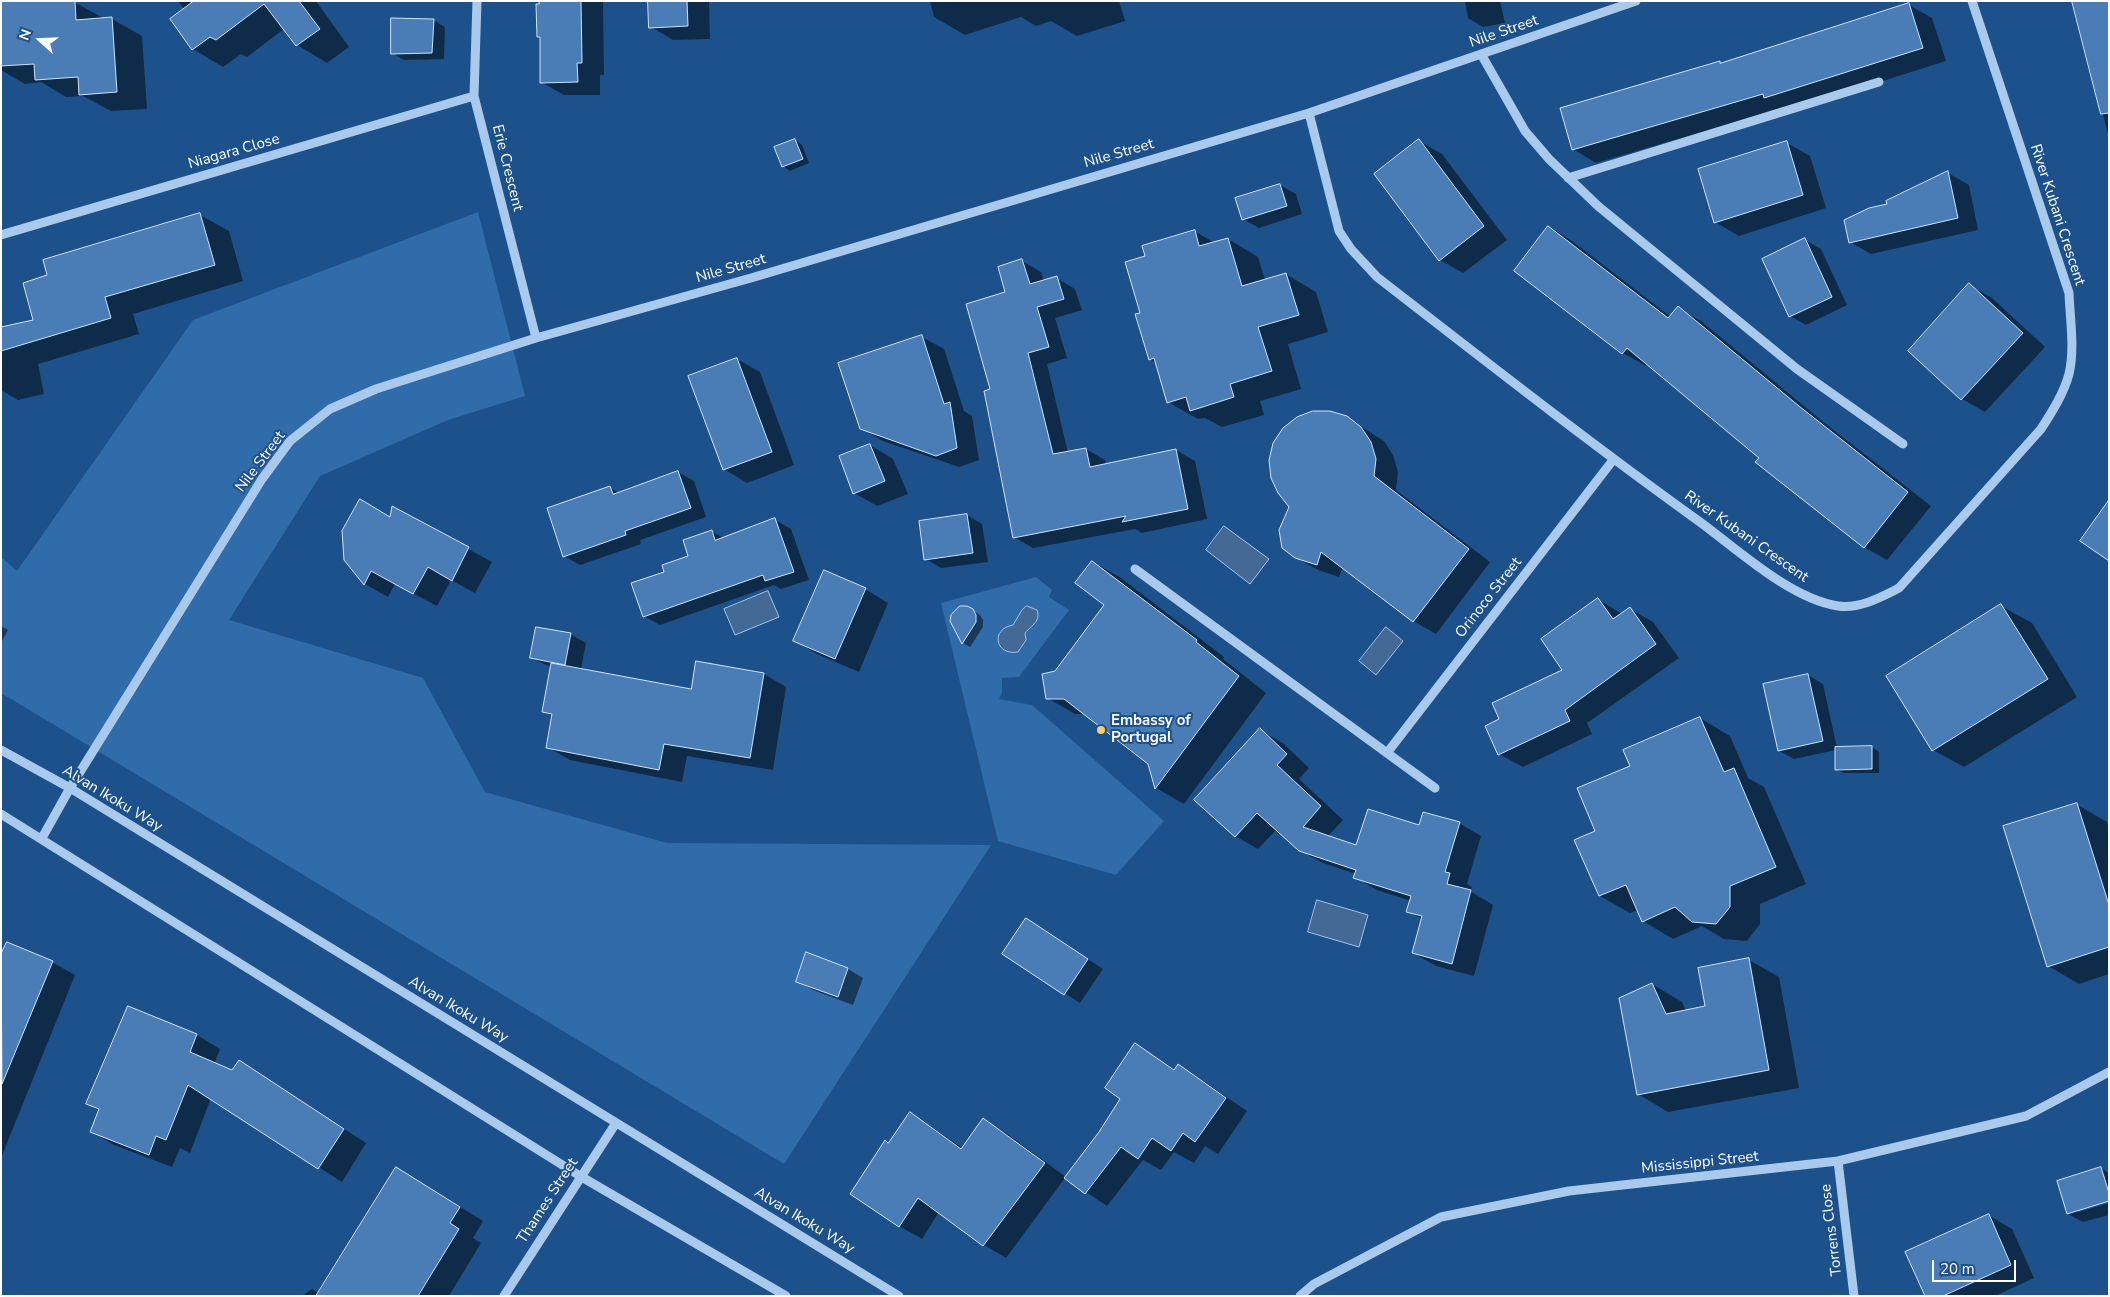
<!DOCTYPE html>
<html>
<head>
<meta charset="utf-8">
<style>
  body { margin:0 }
  #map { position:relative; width:2110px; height:1297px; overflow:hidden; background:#1d518c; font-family:"Nunito Sans",sans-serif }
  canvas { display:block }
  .frame { position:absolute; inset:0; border:2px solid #fff; pointer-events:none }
  .north { position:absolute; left:15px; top:15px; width:50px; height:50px; -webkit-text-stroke:4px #1d518c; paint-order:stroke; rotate:290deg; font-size:14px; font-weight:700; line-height:20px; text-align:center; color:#fff }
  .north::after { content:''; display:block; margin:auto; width:18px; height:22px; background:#fff; clip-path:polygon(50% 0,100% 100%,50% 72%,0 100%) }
  .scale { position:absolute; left:1932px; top:1260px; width:84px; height:22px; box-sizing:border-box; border:2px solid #fff; border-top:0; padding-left:6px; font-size:15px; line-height:18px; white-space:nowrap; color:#fff; -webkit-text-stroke:4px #1d518c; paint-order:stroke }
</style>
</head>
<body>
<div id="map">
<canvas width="2110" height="1297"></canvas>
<div class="frame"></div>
<div class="north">N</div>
<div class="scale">20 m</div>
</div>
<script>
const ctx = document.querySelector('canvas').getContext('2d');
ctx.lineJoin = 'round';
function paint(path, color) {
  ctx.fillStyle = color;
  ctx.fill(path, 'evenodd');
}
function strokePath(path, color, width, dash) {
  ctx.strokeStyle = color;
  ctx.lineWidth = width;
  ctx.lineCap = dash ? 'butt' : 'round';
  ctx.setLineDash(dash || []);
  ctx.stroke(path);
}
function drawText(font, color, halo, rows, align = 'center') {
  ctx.font = font + ' "Nunito Sans",sans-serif';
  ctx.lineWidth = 4;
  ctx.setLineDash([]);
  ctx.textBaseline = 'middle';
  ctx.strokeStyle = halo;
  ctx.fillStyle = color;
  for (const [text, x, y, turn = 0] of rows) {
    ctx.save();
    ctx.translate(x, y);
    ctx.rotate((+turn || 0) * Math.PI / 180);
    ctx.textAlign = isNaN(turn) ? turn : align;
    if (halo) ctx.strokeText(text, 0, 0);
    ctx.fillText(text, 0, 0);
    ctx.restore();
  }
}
const green = new Path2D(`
  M478 212 525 396 448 420 320 476 229 620 423 678 485 792 667 843 991 845 784 1164 1 693V557L17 571 193 320Z
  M1036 577 1052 590 1049 597 1069 610 1019 677 1002 678V693L999 699 1032 705 1164 821 1116 875 998 841 941 603Z`);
const water = new Path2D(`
  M1224 526 1269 559 1250 584 1206 550Z
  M768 591 779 617 735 635 724 609Z
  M1027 606 1037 610C1041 621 1032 625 1025 633L1026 640 1018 652C995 656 990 629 1013 625L1022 610Z
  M1386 627 1403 641 1376 675 1359 661Z
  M1317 900 1368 915 1359 947 1308 932Z`);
const shadow = new Path2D(`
  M1 1 74 2 105 19H112L142 36 147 109 111 111 83 96 66 97 41 82 25 84 1 70Z
  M178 1H316L349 47 327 63 297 45 284 29 247 57 241 54 223 67 193 49 171 20 185 10Z
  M539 1H603L604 75H600V95H564L541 82V38L538 36Z
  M650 1H709L710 39 673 40 651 27Z
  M930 1H1119L1125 21 1077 36 1051 21 1036 26 1021 17 965 35 934 17Z
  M1465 1H1500L1505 23 1483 27 1468 18Z
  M2073 1H2109V138Z
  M1909 5 1932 18 1946 61 1788 111 1783 108 1596 163 1573 149 1719 62 1722 64Z
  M433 20 445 27 444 59 404 60 392 53Z
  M795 140 802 145 809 163 790 171 783 166Z
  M1419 141 1442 154 1507 240 1463 273 1440 260Z
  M1787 143 1810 156 1826 208 1739 236 1715 222Z
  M1948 173 1969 185 1978 230 1871 254 1850 242Z
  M1280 185 1296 194 1302 214 1259 228 1243 219Z
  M200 215 229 231 243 281 133 314 139 334 38 364 44 394 18 400 1 390V328L35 321 49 276Z
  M1549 227 1572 241 1671 317 1678 308 1701 321 1822 421 1931 506 1887 560 1864 547 1648 364 1646 366 1623 353Z
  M1194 231 1215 243 1228 239 1258 257 1265 280 1286 274 1316 292 1328 332 1288 344 1301 389 1260 401 1264 415 1222 427 1205 418 1198 419 1168 402 1156 363 1150 359 1142 313 1146 256Z
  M1805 240 1821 249 1847 305 1806 325 1790 316Z
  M1022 261 1041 272 1044 281 1056 278 1075 289 1082 310 1055 318 1067 358 1047 364 1068 453 1086 449 1105 460 1106 465 1176 450 1195 461 1207 519 1142 533 1135 529 1033 548 1014 537 991 390Z
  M1969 285 1992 298 2045 347 1985 412 1962 399Z
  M922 337 944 349 964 411 972 416 979 460 959 467 883 441 861 428Z
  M737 359 760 372 794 465 747 483 724 469Z
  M1346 417 1384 441 1393 455 1398 472 1396 490 1490 562 1436 634 1413 621 1343 567 1339 577 1318 570 1295 557Z
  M870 445 893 459 908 494 877 506 854 493Z
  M678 472 694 481 706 517 640 540 641 544 580 565 564 556 610 488 619 493Z
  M393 508 492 562 475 593 451 580 437 606 395 584 388 597 365 584 345 559 391 519Z
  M967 515 982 524 988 562 941 568 926 559Z
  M775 520 791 529 809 580 781 589 774 585 660 625 644 616 666 572 690 556 711 531 724 538Z
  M1093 562 1121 578 1224 657 1223 659 1266 693 1184 804 1156 788 1150 763 1086 714H1075L1047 698 1056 673 1106 605Z
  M824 572 865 589 888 603 859 672 817 654 794 640Z
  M1598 599 1622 614 1630 609 1653 622 1679 658 1587 723 1592 734 1523 767 1499 754 1501 720 1564 670Z
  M2001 606 2032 623 2077 697 1964 767 1933 750Z
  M967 607 980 615 983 620V627L970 647 963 643 952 621Z
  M1 626 8 630 1 643Z
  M570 634 586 643 581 669 692 690 764 674 786 687 773 770 687 756 682 782 570 760 547 747 553 716 543 711 551 667 531 658Z
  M1808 675 1823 684 1837 748 1872 747 1879 752V773H1844L1836 769V750L1794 759 1779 751Z
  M1700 718 1730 736 1748 778 1764 787 1806 884 1760 904V924L1747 941 1724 939 1702 926 1673 939 1643 921 1638 910 1630 913 1600 896 1597 831 1632 766Z
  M1260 730 1283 743 1309 768 1299 779 1343 820 1328 836 1357 846 1420 827 1459 823 1481 836 1467 884 1472 887 1470 891 1493 905 1474 976 1436 966 1413 953 1422 919 1408 911 1411 901 1377 890 1355 877 1356 874 1323 863 1299 850 1277 829 1258 849 1235 836Z
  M2076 804 2107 822 2109 828V974L2079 984 2048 966Z
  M1041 928 1103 969 1080 1003 1004 953Z
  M807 954 848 969 863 978 853 1005 813 990 797 981Z
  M1 958 52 962 75 975 1 1158Z
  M1749 960 1779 977 1799 1088 1668 1112 1638 1094 1652 984 1682 1002 1686 1011 1707 1007Z
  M128 1008 197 1035 220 1049 214 1064 233 1071 239 1062 366 1143 342 1182 211 1098 190 1153 180 1148 172 1167 114 1145 91 1131 100 1111 87 1104Z
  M1136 1045 1176 1070 1178 1066 1200 1079 1247 1111 1218 1154 1205 1146 1194 1163 1174 1152 1161 1170 1143 1160 1107 1206 1065 1178 1006 1258 984 1245 939 1212 922 1239 899 1226 889 1144 911 1114 963 1148 984 1120 1006 1133 1066 1177 1100 1133 1122 1099Z
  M397 1168 483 1221 473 1238 481 1243 449 1296H359Z
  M2101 1168 2109 1173V1200L2078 1210V1212L2109 1203V1215L2083 1222 2068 1214Z
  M1988 1215 2012 1229 2034 1278 1995 1296H1926Z
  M312 1289 324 1296H302Z`);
const building = new Path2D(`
  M1 1H75L76 20 112 17 117 92 79 95 78 77 35 80 34 64 1 66Z
  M194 1H299L320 29 296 46 264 4 216 40 210 37 192 50 170 19Z
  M539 1H581L582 63H577L578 82 540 83V37H537L536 4H539Z
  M648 1H687L688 26 649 28Z
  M2072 1H2109V113L2101 114Z
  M1909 3 1923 48 1764 98 1763 94 1572 150 1560 108 1720 61V63Z
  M391 18 434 19 432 53 391 54Z
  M795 139 803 159 782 167 774 147Z
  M1419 139 1484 226 1439 261 1374 174Z
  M1787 141 1803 195 1714 223 1698 169Z
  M1948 171 1958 218 1849 243 1844 220 1869 208 1887 204 1886 201Z
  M1280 184 1287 206 1242 220 1235 198Z
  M200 213 215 265 105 297 111 318 1 351V327L33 320 23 283 47 275 43 260Z
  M1548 226 1668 318 1678 306 1799 406 1908 492 1864 548 1755 462 1759 458 1627 348 1622 354 1514 271Z
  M1195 230 1199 246 1228 238 1242 286 1286 273 1299 315 1258 327 1272 371 1230 384 1234 397 1190 411 1186 397 1167 403 1154 358 1149 360 1135 314 1140 313 1125 262 1145 256 1142 246Z
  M1805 238 1832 297 1789 317 1762 259Z
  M1022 259 1030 284 1057 276 1064 299 1037 307 1049 347 1028 353 1053 454 1086 448 1090 467 1176 449 1188 509 1122 522 1126 516 1013 538 984 391 990 389 966 304 1005 292 998 267Z
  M1969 283 2023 333 1961 400 1908 351Z
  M922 335 944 404 950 402 957 448 936 456 860 429 838 363Z
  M737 358 772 452 723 470 688 376Z
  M1313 411H1330L1347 416 1361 427 1371 442 1376 459 1374 476 1469 549 1413 622 1321 552 1317 565 1295 558 1282 548 1279 530 1289 507 1278 493 1271 478 1269 460 1273 443 1283 428 1297 417Z
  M870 444 885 481 853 494 839 456Z
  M678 471 691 508 625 531 626 535 563 557 547 508 610 486 613 494Z
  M360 499 390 517 392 506 469 547 452 581 428 567 413 594 371 571 364 585 344 560 342 531Z
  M2109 500V561L2080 541Z
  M967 514 973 553 924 560 919 521Z
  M775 518 794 572 765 581 763 575 643 617 631 583 664 572 662 565 688 556 683 540 712 530 715 540Z
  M1092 561 1197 640 1196 642 1239 676 1155 789 1148 764 1064 699H1046L1042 674 1055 671 1104 605 1075 583Z
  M824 570 866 588 835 659 793 641Z
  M1598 598 1613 619 1630 607 1656 644 1565 710 1570 721 1498 755 1485 726 1499 719 1492 703 1562 670 1541 639Z
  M2001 604 2048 679 1932 751 1886 676Z
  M960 606H967L973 609 976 615V622L962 644 950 621 951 615Z
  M536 627 571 633 565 665 530 658Z
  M696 661 764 673 750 758 664 744 659 770 546 748 552 714 542 712 551 663 691 689Z
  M1808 674 1823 741 1778 751 1763 684Z
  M1700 717 1724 772 1734 768 1776 867 1730 886V907L1716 924 1692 922 1675 907 1642 922 1626 885 1599 896 1574 840 1595 831 1577 788 1630 766 1623 750Z
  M1260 728 1287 754 1277 765 1321 806 1303 827 1356 845 1368 809 1419 825 1423 812 1460 822 1445 872 1450 873 1447 884 1471 890 1452 964 1412 953 1422 916 1406 912 1411 896 1353 878 1356 870 1299 851 1257 813 1235 837 1194 800Z
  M1872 746V769L1835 770V747Z
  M2077 803 2109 905V947L2047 967 2003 826Z
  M1026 918 1088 959 1064 995 1002 954Z
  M7 942 53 961 2 1084 1 954Z
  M806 952 848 968 838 997 796 982Z
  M1749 958 1769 1070 1637 1095 1619 998 1652 983 1666 1014 1705 1006 1698 968Z
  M128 1006 197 1034 190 1052 232 1070 239 1060 344 1129 318 1169 188 1085 166 1140 156 1136 149 1155 90 1132 99 1109 86 1104Z
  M1135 1043 1174 1070 1178 1064 1226 1098 1195 1142 1183 1133 1171 1151 1152 1138 1138 1159 1121 1147 1085 1194 1064 1178 1099 1132 1120 1099 1105 1088Z
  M910 1112 961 1149 983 1118 1045 1163 983 1246 918 1198 899 1227 850 1194 885 1140 888 1143Z
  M396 1167 460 1207 450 1223 459 1229 418 1296H316Z
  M2101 1167 2109 1193V1201L2067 1214 2057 1181Z
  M1989 1214 2011 1265 1943 1296H1925L1905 1252Z`);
const minor = new Path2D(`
  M477 1 474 96 536 338
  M1481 54 1525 131 1549 159 1598 206 1797 369 1903 444
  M1309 113 1339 231 1351 249 1377 277C1484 360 1590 443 1700 522 1738 550 1791 599 1838 606 1860 609 1881 597 1899 588L2041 429C2052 412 2064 393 2069 374 2075 349 2070 319 2069 293L1972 1
  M1568 178 1879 82
  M1 235 474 96
  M1135 569 1435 788
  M1 750 70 788 899 1296
  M1387 753 1613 460
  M1 814 580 1176 786 1296
  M42 838 70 788 262 479 290 441 330 409 376 389 536 338 751 278 1309 113 1636 1
  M1838 1161 1854 1296
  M504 1296 616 1123
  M1300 1296 1314 1284 1441 1217 1569 1191 1838 1161 2026 1116 2109 1072`);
const markers = [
  [1101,730,5,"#fdcd67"]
];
const streetNames = [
  ["Nile Street",1504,32,-19],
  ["Niagara Close",234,152,-16],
  ["Nile Street",1119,154,-16],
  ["Erie Crescent",507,168,76],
  ["River Kubani Crescent",2057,215,72],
  ["Nile Street",731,269,-16],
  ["Nile Street",261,462,-53],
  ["River Kubani Crescent",1746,537,35],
  ["Orinoco Street",1489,598,-52],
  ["Alvan Ikoku Way",112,799,31],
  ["Alvan Ikoku Way",458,1010,31],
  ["Mississippi Street",1700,1163,-6],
  ["Thames Street",548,1201,-57],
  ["Alvan Ikoku Way",804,1221,31],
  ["Torrens Close",1832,1230,-97]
];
const poiNames = [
  ["Embassy of",1111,721],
  ["Portugal",1111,738]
];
paint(green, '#306baa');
paint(water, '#446994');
strokePath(water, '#9cc5ef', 1);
paint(shadow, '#0007');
paint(building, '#4a7db6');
strokePath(building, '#cfe3f9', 1);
strokePath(minor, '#a9caed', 9);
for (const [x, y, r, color] of markers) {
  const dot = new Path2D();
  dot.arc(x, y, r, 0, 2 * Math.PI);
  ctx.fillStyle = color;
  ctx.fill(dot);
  strokePath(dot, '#1d518c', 2);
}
drawText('15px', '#fff', '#1d518c', streetNames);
drawText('bold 15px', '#fff', '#1d518c', poiNames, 'left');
</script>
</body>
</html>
